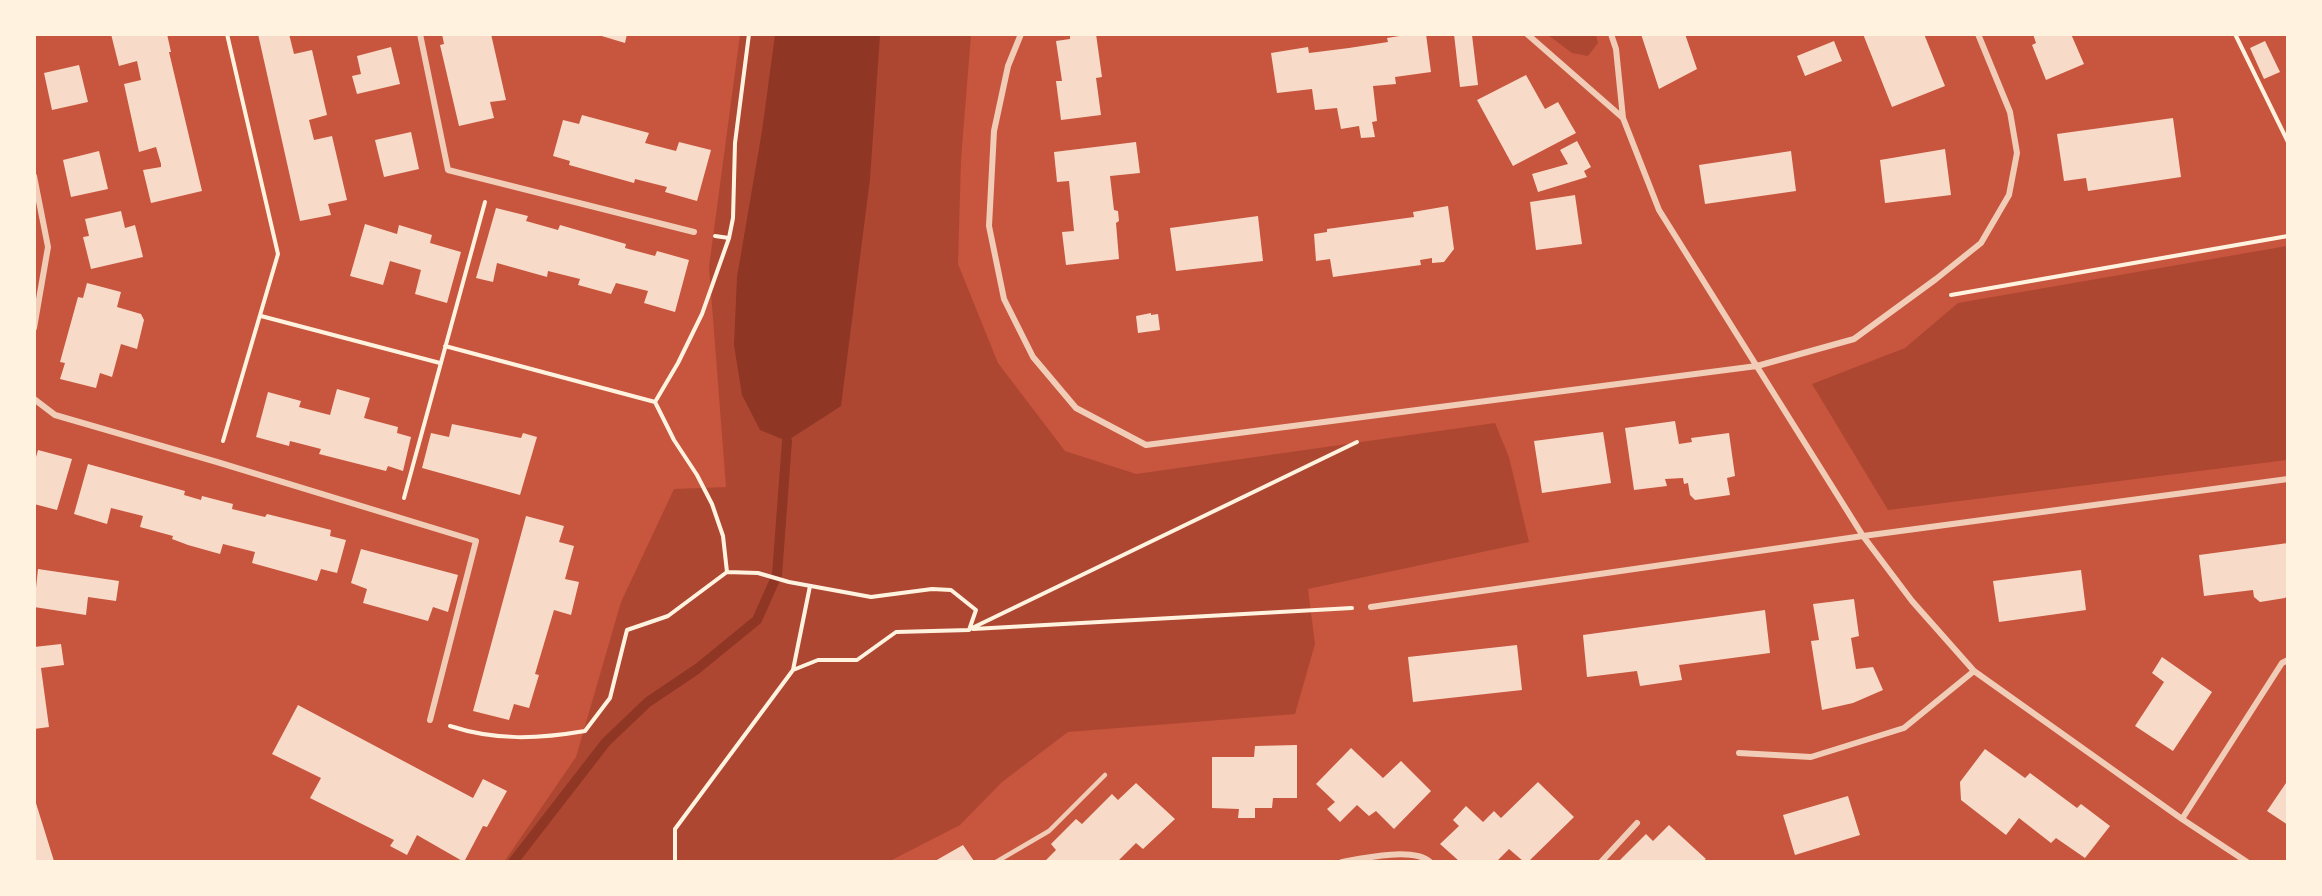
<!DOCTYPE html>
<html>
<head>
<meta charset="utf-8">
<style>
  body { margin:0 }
  #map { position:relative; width:2322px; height:896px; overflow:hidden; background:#c8553d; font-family:"Noto Sans",sans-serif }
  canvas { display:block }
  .frame { position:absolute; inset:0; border:36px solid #fff3e0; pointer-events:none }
</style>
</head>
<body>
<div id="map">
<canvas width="2322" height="896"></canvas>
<div class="frame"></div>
</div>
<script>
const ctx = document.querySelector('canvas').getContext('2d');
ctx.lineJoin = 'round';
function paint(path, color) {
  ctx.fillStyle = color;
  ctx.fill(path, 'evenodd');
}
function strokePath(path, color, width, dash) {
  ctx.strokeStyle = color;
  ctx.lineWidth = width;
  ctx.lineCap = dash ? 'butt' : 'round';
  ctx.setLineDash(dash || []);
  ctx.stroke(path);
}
const green = new Path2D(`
  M740 35H971L961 160 958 264 998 363 1065 451 1136 474 1495 423 1509 457 1529 542 1308 589 1315 644 1295 714 1068 732 1002 782 960 825 890 861 504 862 576 757 621 602 674 489 726 487 709 267Z
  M1548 35H1596L1598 43 1588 56 1572 53Z
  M2287 246V460L1888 510 1812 384 1905 348 1958 303Z`);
const water = new Path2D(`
  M775 35H880L870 179 841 406 787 441 760 430 742 395 734 345 737 277 762 131Z`);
const stream = new Path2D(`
  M513 862 606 742 648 702 697 669 757 620 777 575 787 441`);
const building = new Path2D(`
  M111 34H167L171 52H169L202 191 151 203 143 170 161 167V164L156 147 139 152 124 84 141 80 137 61 119 66Z
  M258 34H289L294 54 312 50 327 115 309 120 314 140 332 136 347 200 328 204 331 215 300 221Z
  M442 34H491L506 100 490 102 494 118 459 126 440 45 444 44Z
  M595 34H627L625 43Z
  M1070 34H1096L1102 77 1096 78 1101 115 1061 120 1056 81H1062L1056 41 1070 39Z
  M1412 34H1426L1431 72 1395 77 1396 84 1373 86 1377 121 1372 122 1375 137 1361 138 1359 126 1341 129 1337 108 1315 110 1312 89 1277 93 1271 53 1308 47 1309 53 1349 48 1388 42 1387 38Z
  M1454 34 1472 35 1478 85 1460 87Z
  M1641 34H1685L1697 69 1659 89Z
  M1863 34H1924L1945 86 1892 107Z
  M2033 34H2071L2084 64 2046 80 2032 45 2036 43Z
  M1834 41 1842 61 1805 76 1797 56Z
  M2265 41 2280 72 2264 79 2250 48Z
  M391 47 400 84 357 94 352 76 361 74 357 56Z
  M79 65 88 102 52 110 44 73Z
  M1526 75 1545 109 1558 102 1576 133 1513 166 1477 100Z
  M582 115 649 133 645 143 676 151 679 142 711 150 697 201 665 192 667 187 635 179 634 183 569 165 570 161 553 156 563 120 579 124Z
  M2173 118 2181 177 2088 191 2086 178 2064 181 2057 134Z
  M411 132 419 169 384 177 375 140Z
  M1577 141 1591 167 1584 171 1587 177 1538 192 1532 174 1568 164 1560 150Z
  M1136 142 1140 173 1110 176 1114 210 1118 211 1119 221 1116 223 1119 259 1066 265 1062 232 1074 231 1069 181 1057 182 1054 152Z
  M1945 149 1951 195 1885 203 1880 160Z
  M99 151 108 189 71 197 63 160Z
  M1791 151 1796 191 1705 204 1699 165Z
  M1575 195 1582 244 1536 250 1530 202Z
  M1448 206 1454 249 1444 262 1432 263V258L1420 260 1421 265 1333 277 1330 259 1316 261 1314 234 1327 232V229L1414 217 1413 212Z
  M496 208 528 216 526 221 558 230 560 225 626 244 625 248 655 256 657 251 689 260 675 312 644 303 648 291 616 283 611 294 578 285 580 279 548 271 547 277 497 263 493 282 476 278Z
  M121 211 125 228 135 225 143 257 91 269 83 237 89 236 85 219Z
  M1258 216 1263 261 1176 271 1170 228Z
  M365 224 397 234 399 225 432 235 430 243 461 252 447 303 415 294 421 270 390 261 383 285 350 276Z
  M87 283 121 292 117 307 141 314 144 320 137 349 121 344 112 377 100 373 96 388 60 379 65 363 60 362 78 297 83 298Z
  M1151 313V315L1158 314 1160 330 1138 333 1136 316Z
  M337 389 370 398 364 418 398 427 397 433 411 437 403 471 388 466 386 471 319 454 321 449 290 441 289 446 256 437 268 392 301 401 299 407 330 415Z
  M1675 421 1679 444 1692 442 1691 438 1729 433 1735 476 1727 478 1730 495 1695 500 1690 495 1688 483 1684 484 1683 478 1665 479 1667 486 1634 490 1625 428Z
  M452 424 521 438 523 433 537 437 520 495 422 468 431 433 449 437Z
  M1603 432 1611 483 1542 493 1534 441Z
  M38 450 72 459 57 510 34 504V464Z
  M88 464 185 491 184 495 201 500 202 496 233 504 232 509 265 517 267 514 331 530 330 536 346 540 337 573 321 569 317 581 252 563 255 552 223 544 220 554 188 545 172 539 173 536 140 527 143 516 111 508 107 524 74 514Z
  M526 516 564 526 559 542 574 546 565 579 579 582 571 615 554 610 535 674 539 675 529 708 514 704 509 720 473 711Z
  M2288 543V595L2285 598 2260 602 2254 597 2253 590 2204 596 2199 555Z
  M361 549 458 575 448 612 433 607 428 621 363 603 367 589 351 583Z
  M38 569 119 581 116 601 88 597 86 615 34 607Z
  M2081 570 2086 610 1999 622 1993 581Z
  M1854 599 1859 636 1851 638 1856 669 1873 667 1883 690 1853 703 1822 710 1811 641 1819 640 1813 604Z
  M1765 610 1770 653 1679 665 1682 680 1640 686 1637 671 1587 677 1583 635Z
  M61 644 64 665 41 668 49 727 34 729V647Z
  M1517 645 1522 690 1413 702 1408 657Z
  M2162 657 2212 692 2173 751 2135 726 2164 682 2152 673Z
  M298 705 473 798 483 779 507 791 487 827 483 826 464 862 417 835 407 855 390 846 394 840 310 798 321 778 272 754Z
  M1297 745V798H1273L1272 808H1255V818H1238L1239 809 1212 808V757H1254L1255 746Z
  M1351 748 1383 778 1401 761 1431 791 1394 829 1376 811 1369 816 1357 805 1340 822 1327 809 1335 802 1316 784Z
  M1985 749 2025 778 2030 773 2077 808 2081 804 2110 826 2085 858 2056 838 2051 843 2019 818 2006 835 1961 800 1960 782Z
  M2288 780V825L2267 811Z
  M1538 782 1574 817 1529 861H1523L1509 849 1497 861H1459L1440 844 1459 826 1453 820 1466 806 1483 822 1494 811 1501 818Z
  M1136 783 1175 819 1143 849 1136 843 1118 861H1045L1056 850 1051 844 1076 819 1082 824 1112 794 1118 800Z
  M1848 796 1860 835 1795 855 1783 815Z
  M34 800H35L54 861H34Z
  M1669 825 1706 859 1703 861 1620 860 1646 834 1653 841Z
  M963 845 974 861H935Z`);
const path = new Path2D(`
  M2235 34 2288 142
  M715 236 729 238
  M1951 295 2288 236
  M261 316 440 363
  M445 346 655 402
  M223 441 278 254 227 34
  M404 498 485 202
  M970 629 1357 442
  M973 629 1352 608
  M793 670 810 586
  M450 726C496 741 538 739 585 731L610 698 627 630 668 616 727 572
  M675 862V829L793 670 818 660H857L896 632 969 630 976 610 951 590 932 589 871 597 789 582 758 573 727 572 723 536 712 504 697 475 674 440 655 402 678 363 702 314 729 238 733 218 735 143 749 34`);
const service = new Path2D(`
  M996 862 1049 831 1105 775`);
const minor = new Path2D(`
  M420 34 448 170 694 232
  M1021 34 1008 66 994 131 989 226 1004 299 1033 357 1076 408 1146 445 1757 366 1854 339 1936 279 1981 243 2009 195 2017 153 2010 112 1978 34
  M1527 34 1623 118 1659 210 1863 536 1912 601 1974 671 2182 819 2247 862
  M1611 34 1616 49 1623 118
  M34 176 48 247 34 328
  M34 399 55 415 217 462 476 541 430 720
  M1371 607 1863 536 2288 479
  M1739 753 1811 757 1904 728 1974 671
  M2182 819 2282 663 2288 660
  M1342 862C1363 858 1414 847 1430 862
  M1601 862 1637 823`);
paint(green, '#ae4732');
paint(water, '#8f3625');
strokePath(stream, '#8f3625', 10);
paint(building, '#f7dbc8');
strokePath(path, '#fff3e0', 4);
strokePath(service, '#f1ccb7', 4.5);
strokePath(minor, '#f1ccb7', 6);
</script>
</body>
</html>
